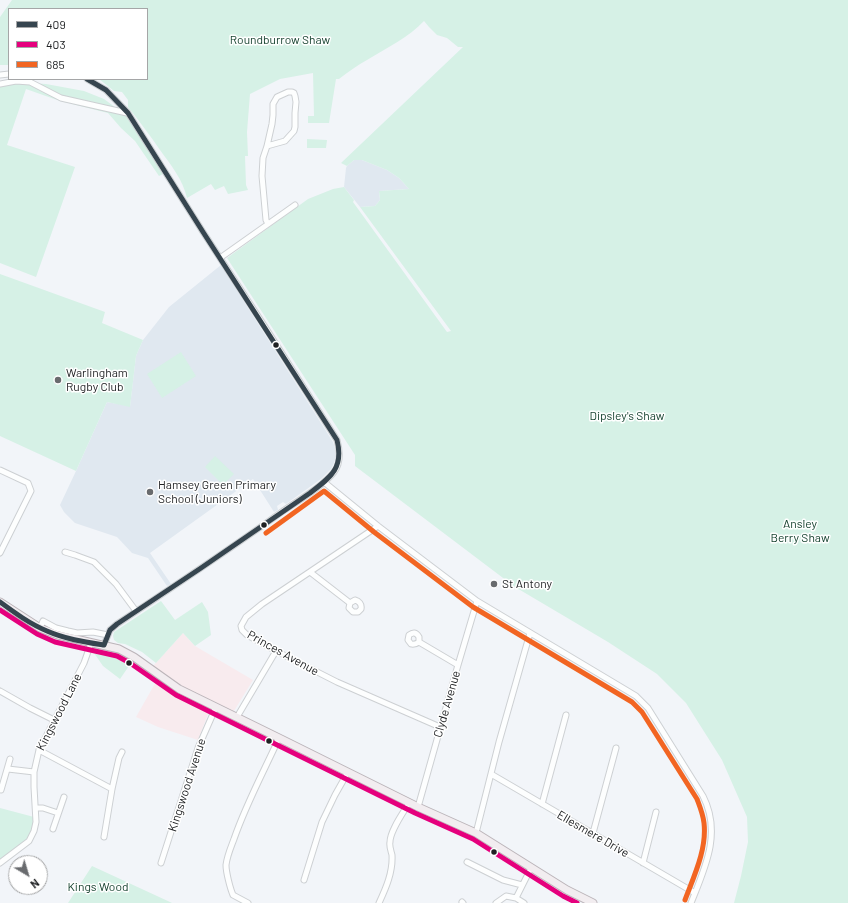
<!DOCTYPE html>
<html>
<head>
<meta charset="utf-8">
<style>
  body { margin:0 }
  #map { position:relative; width:848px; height:903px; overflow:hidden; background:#f2f5f9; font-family:Barlow,sans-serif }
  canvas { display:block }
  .legend { position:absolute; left:8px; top:8px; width:140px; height:72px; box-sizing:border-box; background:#fff; border:1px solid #a5a6a7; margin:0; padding:5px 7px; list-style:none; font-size:12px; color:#1f2123 }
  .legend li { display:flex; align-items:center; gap:8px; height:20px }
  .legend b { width:20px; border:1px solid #a5a6a7 }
  .north { position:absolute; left:8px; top:855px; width:40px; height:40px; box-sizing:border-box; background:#fff; border:1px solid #a5a6a7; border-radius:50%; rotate:142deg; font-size:11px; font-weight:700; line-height:16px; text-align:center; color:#1f2123 }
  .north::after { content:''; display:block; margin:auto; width:14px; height:18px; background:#696b6e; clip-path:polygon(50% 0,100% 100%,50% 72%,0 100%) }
</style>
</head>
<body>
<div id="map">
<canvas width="848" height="903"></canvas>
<ul class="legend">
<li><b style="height:5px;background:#36454f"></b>409</li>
<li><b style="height:5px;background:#e5007d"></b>403</li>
<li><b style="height:5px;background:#f26522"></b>685</li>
</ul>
<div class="north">N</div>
</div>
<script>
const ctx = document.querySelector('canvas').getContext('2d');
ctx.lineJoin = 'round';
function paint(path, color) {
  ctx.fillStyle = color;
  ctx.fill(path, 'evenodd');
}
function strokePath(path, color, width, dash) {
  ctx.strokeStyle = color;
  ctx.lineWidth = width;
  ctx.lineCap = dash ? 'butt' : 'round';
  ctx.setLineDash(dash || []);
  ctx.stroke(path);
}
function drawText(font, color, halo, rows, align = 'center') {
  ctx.font = font + ' Barlow,sans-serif';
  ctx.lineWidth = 3;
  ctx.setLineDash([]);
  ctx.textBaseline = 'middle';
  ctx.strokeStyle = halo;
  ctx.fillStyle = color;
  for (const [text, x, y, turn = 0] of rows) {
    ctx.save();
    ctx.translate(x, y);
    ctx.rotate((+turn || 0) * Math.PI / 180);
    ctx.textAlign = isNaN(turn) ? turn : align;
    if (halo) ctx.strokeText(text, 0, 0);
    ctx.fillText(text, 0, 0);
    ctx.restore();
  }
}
const commercial = new Path2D(`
  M183 633 195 646 253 680 234 711 196 695 170 680 153 666Z
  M157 680 210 709 198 740 158 727 136 717Z`);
const built = new Path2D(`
  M354 160H362L387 170 399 178 409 189 379 191 380 200 375 206 360 207 344 187 346 168 347 166Z
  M221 265 333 442 335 448 336 456 334 463 331 469 321 479 286 504 283 502 277 506 278 510 274 512 253 479 150 553 171 584 167 586 148 558 132 553 117 537 75 523 64 512 60 505 76 471 107 402 130 406 136 356 143 340 169 307Z`);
const green = new Path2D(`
  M12 0H848V903H734L741 876 748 842 747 817 722 760 686 703 657 674 608 642 515 587 355 466V455L227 258 308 199 333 189 344 187 354 200 353 202 447 332 451 331 360 207 375 206 380 200 379 191 409 189 399 178 387 170 362 160H354L347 166 341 163 463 47H458L447 38 437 35 429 27 424 21C409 37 387 48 367 60 358 65 348 72 339 79H336L329 123H308V116H314L313 73 280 79 250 94 247 132 248 156H245L246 185 248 190 228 194 224 186 215 190 211 184 187 198C183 180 171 165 160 150 150 135 139 121 128 107V100L122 92 114 91 99 79H147V9H9V65H0V17Z
  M13 82 46 84 84 91 104 99 127 116 139 134 163 174 159 176 135 141 121 128 108 113 60 101 26 89 7 145 75 167 36 277 0 263V84Z
  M307 139 327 140 326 148H307Z
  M0 274 105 312 102 323 143 340 136 356 130 407 107 402 76 471 0 436Z
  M181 352 196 376 162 398 147 374Z
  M215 456 234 474 223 485 205 467Z
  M161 601 175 620 202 602 208 612 211 635 195 646 183 633 156 663 142 652 125 644 118 643 114 640 113 636 114 632 117 630Z
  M96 650 130 661 131 663 120 679 103 666 94 653Z
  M0 808 34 817 33 830 24 843 0 861Z
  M92 866 170 902 172 903H68Z`);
const minor = new Path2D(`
  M0 75 9 74
  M87 79 106 90 128 113 203 232 265 327 337 440C340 451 341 463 334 472 322 487 299 500 283 511 229 550 173 587 117 624L110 630 104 645
  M0 84 16 81 30 82 61 98 127 113
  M267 146 285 141 294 131 295 127V113L296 102 295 96 294 93 292 92H288L277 97 273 104V115L272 124 267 146 263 158 262 176 266 220 268 224
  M220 258 295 205
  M0 470 28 483 31 491 0 553
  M324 482 378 526 477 601 626 690 636 696 648 708 703 796C722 833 705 868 691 903
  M378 526 262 604 246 617 241 626 242 630 247 635 276 651 337 682 440 727
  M65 552 75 555 94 562 116 584 136 611
  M310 572 350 603 349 608 353 612H358L361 609C362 604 359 601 355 600L350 603
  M40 628 43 621 56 628 68 631 77 633 93 632 108 635
  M419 642C416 644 414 645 411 644L408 640 409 635C413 632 416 632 419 637V642L458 665
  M0 691 30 708 54 720
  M237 717 276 651
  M39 750 112 789
  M8 769 34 772
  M491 774 695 893
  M1 790 10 759
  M542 804 566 715
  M418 807 458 665 477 601
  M36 808H43L58 813
  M53 829 64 797
  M476 833 499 742 530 633
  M593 833 616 748
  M104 837 112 789 119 758 122 752
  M467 862 503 880 522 885
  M0 863 29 841 34 831 36 822 34 787V772L39 750 84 663 91 643
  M161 863 198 748 216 707
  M643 863 656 812
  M304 880 322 822 335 795 348 772
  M462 902 463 903
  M248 903 233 895C230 888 226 872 226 865 227 856 231 847 234 839 246 804 264 771 279 738
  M379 903C386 888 393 872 392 855 391 851 389 846 390 842 390 831 403 813 409 803
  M496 903 506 896 516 898
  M524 903 516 898 531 868`);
const major = new Path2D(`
  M0 602 40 628 58 635 119 649 134 657 179 689 279 738 418 807 476 833 567 890 593 903`);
const bus1 = new Path2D(`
  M87 79 106 90 128 113 203 232 337 440C344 468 331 477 310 493L201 568 117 624 110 630 104 645
  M0 602C15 613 30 624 47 631 65 639 85 642 104 645`);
const bus2 = new Path2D(`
  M0 610 37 634 55 642 117 656 130 663 176 695 415 813 473 839 563 896 577 903`);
const bus3 = new Path2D(`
  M266 533 324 491 374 532 473 607 632 702 642 712 697 799C700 807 703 814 704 823 707 849 694 876 685 900`);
const markers = [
  [276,345,3.5,"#1f2123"],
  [58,380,4,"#696b6e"],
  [150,492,4,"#696b6e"],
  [264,525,3.5,"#1f2123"],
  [494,584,4,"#696b6e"],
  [129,663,3.5,"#1f2123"],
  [269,741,3.5,"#1f2123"],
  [494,852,3.5,"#1f2123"]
];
const parkNames = [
  ["Roundburrow Shaw",280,40],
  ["Dipsley's Shaw",627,416],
  ["Ansley",800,524],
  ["Berry Shaw",800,538],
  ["Kings Wood",98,887]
];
const poiNames = [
  ["Warlingham",66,373],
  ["Rugby Club",66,387],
  ["Hamsey Green Primary",158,485],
  ["School (Juniors)",158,499],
  ["St Antony",502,584]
];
const streetNames = [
  ["Princes Avenue",283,653,29],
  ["Clyde Avenue",447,704,-74],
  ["Kingswood Lane",59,712,-63],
  ["Kingswood Avenue",187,785,-72],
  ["Ellesmere Drive",593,834,30]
];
paint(commercial, '#f8ebee');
paint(built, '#e0e8f0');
paint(green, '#d6f1e6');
strokePath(minor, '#cdd0d3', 7);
strokePath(major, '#bbb4b9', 9);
strokePath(minor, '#fdfefe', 5);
strokePath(major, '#f2edf0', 7);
strokePath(bus1, '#36454f', 5);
strokePath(bus2, '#e5007d', 5);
strokePath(bus3, '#f26522', 5);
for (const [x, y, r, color] of markers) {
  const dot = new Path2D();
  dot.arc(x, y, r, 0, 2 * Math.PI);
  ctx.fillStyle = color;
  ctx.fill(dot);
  strokePath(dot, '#fff', 1.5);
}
drawText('12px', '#184431', '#fff', parkNames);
drawText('12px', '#1f2123', '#fff', poiNames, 'left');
drawText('12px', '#1f2123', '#fff', streetNames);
</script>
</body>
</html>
